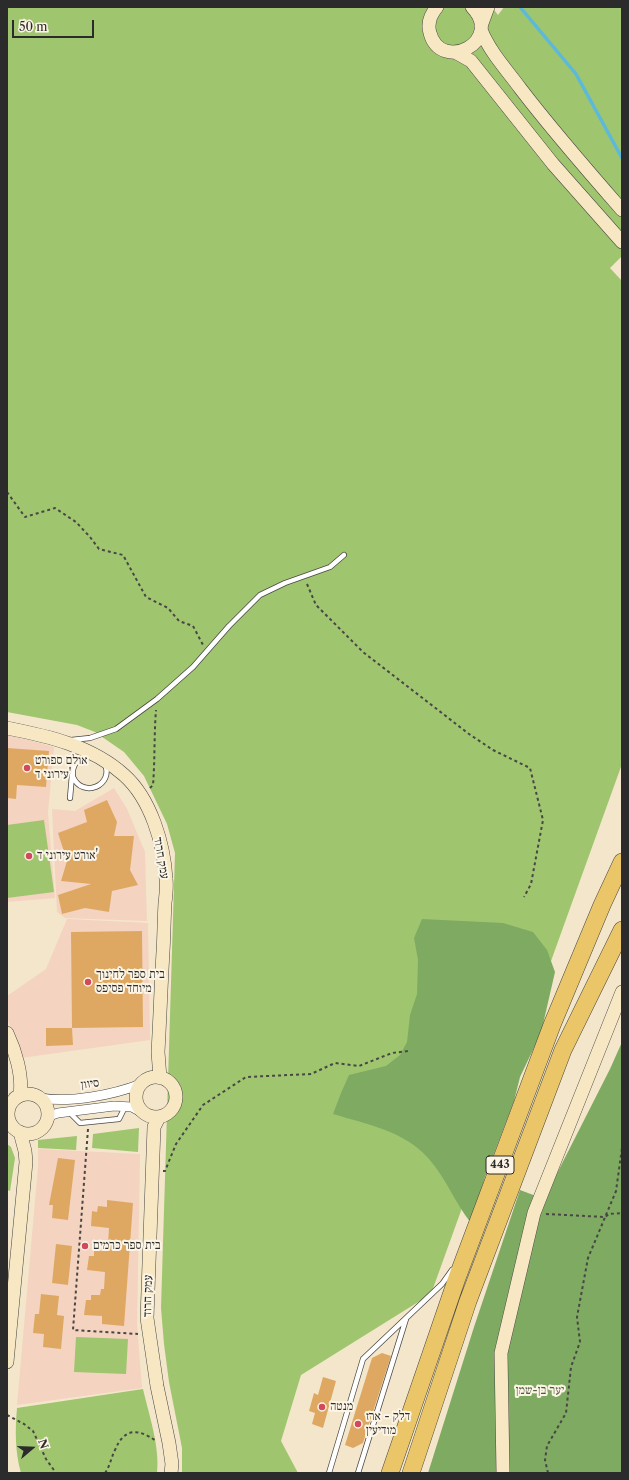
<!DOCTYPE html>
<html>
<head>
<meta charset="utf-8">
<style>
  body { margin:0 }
  #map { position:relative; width:629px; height:1480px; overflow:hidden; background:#f3e6cb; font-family:"Libre Caslon Text",serif }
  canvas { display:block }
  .frame { position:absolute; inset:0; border:8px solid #2b2b2b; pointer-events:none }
  .north { position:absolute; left:12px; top:1428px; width:40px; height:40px; -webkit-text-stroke:3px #fcf5e5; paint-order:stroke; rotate:71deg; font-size:11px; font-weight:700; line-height:16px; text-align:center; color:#2b2b2b }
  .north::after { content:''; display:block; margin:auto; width:14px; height:18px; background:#2b2b2b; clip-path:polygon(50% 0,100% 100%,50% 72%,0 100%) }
  .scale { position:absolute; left:12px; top:20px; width:82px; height:18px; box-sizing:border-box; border:2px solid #2b2b2b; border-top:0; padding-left:5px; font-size:12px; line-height:14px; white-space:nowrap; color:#2b2b2b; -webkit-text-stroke:3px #fcf5e5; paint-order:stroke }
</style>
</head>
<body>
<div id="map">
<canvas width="629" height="1480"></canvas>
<div class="frame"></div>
<div class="north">N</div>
<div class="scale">50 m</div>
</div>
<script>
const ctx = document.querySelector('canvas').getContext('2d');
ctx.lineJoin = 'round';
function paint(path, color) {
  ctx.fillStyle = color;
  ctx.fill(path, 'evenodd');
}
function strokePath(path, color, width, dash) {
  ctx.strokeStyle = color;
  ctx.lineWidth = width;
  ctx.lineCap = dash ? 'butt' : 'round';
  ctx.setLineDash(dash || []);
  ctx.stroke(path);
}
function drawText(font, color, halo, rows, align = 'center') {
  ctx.font = font + ' "Libre Caslon Text","Frank Ruhl Libre",serif';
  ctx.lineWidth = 4;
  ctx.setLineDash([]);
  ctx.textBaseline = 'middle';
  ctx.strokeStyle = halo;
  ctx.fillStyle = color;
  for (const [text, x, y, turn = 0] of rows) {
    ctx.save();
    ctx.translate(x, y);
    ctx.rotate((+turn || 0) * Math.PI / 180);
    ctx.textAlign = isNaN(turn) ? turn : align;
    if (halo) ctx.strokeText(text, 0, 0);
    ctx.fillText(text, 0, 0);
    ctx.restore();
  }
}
const built = new Path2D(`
  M7 735 25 739 54 747 48 813 55 898 7 902Z
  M114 788 127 809 145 852 147 921 65 918 57 912 52 809 75 811Z
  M67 919 148 923 150 1040 21 1058 7 1017V996L46 969Z
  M38 1149 140 1154 137 1324 142 1388 17 1405 38 1167Z`);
const green = new Path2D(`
  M7 7H492L498 15 504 7H622V256L610 268 622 281V764L431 1294 301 1375 281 1441 298 1473H182V1448L169 1382 164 1344 161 1308 175 853 167 824 144 776 124 752 95 732 77 725 7 712Z
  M44 820 54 892 7 898V825Z
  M139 1128 138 1152 92 1148 93 1134Z
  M77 1136 76 1150 38 1148V1140Z
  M7 1144 11 1147 15 1158 10 1191 7 1190Z
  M76 1337 128 1339 126 1374 74 1372Z
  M143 1389C149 1415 160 1447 157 1473H21C15 1452 15 1430 17 1408Z`);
const forest = new Path2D(`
  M422 919 503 923 533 932 547 950 555 972 541 1033 520 1077 514 1101 485 1177 471 1223C455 1203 446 1178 429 1159 405 1131 366 1124 333 1114L341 1093 349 1075 386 1066 400 1055 407 1042 410 1015 417 994 418 960 414 938Z
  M622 1042V1473H428L474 1327 520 1190 544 1199 610 1069Z`);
const stream = new Path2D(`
  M520 7 576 74 622 158`);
const building = new Path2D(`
  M7 748 49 751 46 787 17 785 16 799 7 798Z
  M107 800 117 822 114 836H134L130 870 138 885 112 891 109 912 85 908 62 914 58 895 91 884 61 881 67 861 58 833 87 822 84 810Z
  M142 931 143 1027 72 1028 71 932Z
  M46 1028H72L73 1045 46 1046Z
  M58 1158 75 1160 68 1220 52 1218 53 1205H49Z
  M107 1200 133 1203 124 1326 102 1324V1316L84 1315 86 1300H91V1295H100L101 1289H104L105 1272 87 1270 89 1256H94V1250L103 1251 104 1245H108L109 1228 91 1226 92 1211 97 1212 98 1206 107 1207Z
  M56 1244 72 1246 68 1285 52 1283Z
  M41 1294 59 1296 57 1315 64 1316 61 1349 43 1347 44 1334 33 1333 35 1314H39Z
  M382 1353 391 1356 363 1443 353 1448 345 1445 372 1358Z
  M323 1377 336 1381 323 1428 312 1424 315 1413 309 1411 314 1393 318 1395Z`);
const path = new Path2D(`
  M7 492 25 517 55 508 76 522 90 537 99 549 123 555 146 597 168 608 179 621 193 626 203 645
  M307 584 316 605 363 652 469 734 493 750 530 768 543 820 531 884 524 897
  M150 788 153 785C155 760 154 735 156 710
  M88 1129 73 1330 138 1334
  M163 1171H165L176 1144 203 1105 246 1077 311 1074 335 1063 359 1066 392 1053 408 1051
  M546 1214 605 1217 609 1214 622 1213
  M7 1415 24 1424 33 1431 46 1459 56 1473
  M105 1473C110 1466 111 1458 115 1450 124 1428 138 1428 156 1441
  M548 1473 545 1460 547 1446 566 1413 571 1367 580 1342 577 1317 588 1258 616 1191 622 1148`);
const lane = new Path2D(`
  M71 740 90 738 116 729 157 699 193 667 229 626 260 595 285 583 330 567 344 555
  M89 755C79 758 71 765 73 777 83 799 114 785 105 764
  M70 798 72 775
  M69 1112 80 1123 119 1119 125 1107
  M329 1473 363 1359 442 1284 452 1270
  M358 1473 406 1319`);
const street = new Path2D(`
  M40 1098C70 1103 113 1095 141 1084
  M7 1116 8 1115
  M47 1121 52 1115 58 1113 114 1106 132 1107 143 1113`);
const secondary = new Path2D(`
  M437 7C431 14 427 23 430 33 441 74 505 41 472 7
  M481 26 488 7
  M481 30C490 52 506 69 520 88 552 130 587 170 622 210
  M455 52 471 61 553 164 622 242
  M7 728C48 736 92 746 124 775 151 799 164 844 166 879 167 887 166 895 165 903 164 920 164 936 163 952 161 985 160 1018 158 1052L160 1078
  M7 1033C15 1050 23 1075 20 1095L15 1098
  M136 1097a20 20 0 1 1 40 0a20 20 0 1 1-40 0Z
  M8 1114a20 20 0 1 1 40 0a20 20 0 1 1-40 0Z
  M159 1117 154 1127 147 1318 157 1386 169 1443 172 1464 171 1473
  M7 1362 26 1162 25 1151 20 1132
  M503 1473 501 1353 534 1213 622 992`);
const highway = new Path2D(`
  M390 1473 457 1278 552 1025 602 905 622 862
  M411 1473 468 1301 563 1050 622 930`);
const markers = [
  [27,768,4,"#d1495b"],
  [29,856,4,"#d1495b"],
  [88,982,4,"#d1495b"],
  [85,1246,4,"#d1495b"],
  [322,1407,4,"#d1495b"],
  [358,1424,4,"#d1495b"]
];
const shields = [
  [500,1165,28]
];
const shieldNames = [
  ["443",500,1165]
];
const poiNames = [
  ["אולם ספורט",35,761],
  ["עירוני ד'",35,775],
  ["אורט עירוני ד'",37,856],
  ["בית ספר לחינוך",96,975],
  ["מיוחד פסיפס",96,989],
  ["בית ספר כרמים",93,1246],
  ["מנטה",330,1407],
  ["דלק - ארז",366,1417],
  ["מודיעין",366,1431]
];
const streetNames = [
  ["עמק חרוד",161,858,80],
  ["סיוון",90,1084,-7],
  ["עמק חרוד",148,1296,-89]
];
const parkNames = [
  ["יער בן-שמן",540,1391]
];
paint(built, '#f4d3c0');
paint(green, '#9fc56f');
paint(forest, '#7faa62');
strokePath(stream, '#5cb9da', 3.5);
paint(building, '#dea863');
strokePath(lane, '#494743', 6);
strokePath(street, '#494743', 10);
strokePath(secondary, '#494743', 14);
strokePath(highway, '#494743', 18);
strokePath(path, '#494743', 2, [3, 3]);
strokePath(lane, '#fff', 4.5);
strokePath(street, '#fff', 9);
strokePath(secondary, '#f7e8c3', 13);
strokePath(highway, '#eac669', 17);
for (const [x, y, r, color] of markers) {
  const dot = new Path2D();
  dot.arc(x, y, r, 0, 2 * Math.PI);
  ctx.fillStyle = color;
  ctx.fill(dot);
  strokePath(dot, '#fcf5e5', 1.5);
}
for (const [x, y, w] of shields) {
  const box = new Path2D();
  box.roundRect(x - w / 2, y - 9, w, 18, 3);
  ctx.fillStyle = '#fcf5e5';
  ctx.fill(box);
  strokePath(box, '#2b2b2b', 1);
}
drawText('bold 11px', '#2b2b2b', null, shieldNames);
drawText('12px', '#2b2b2b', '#fcf5e5', poiNames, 'left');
drawText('12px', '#2b2b2b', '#fcf5e5', streetNames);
drawText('12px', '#4e593f', '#fcf5e5', parkNames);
</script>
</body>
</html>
